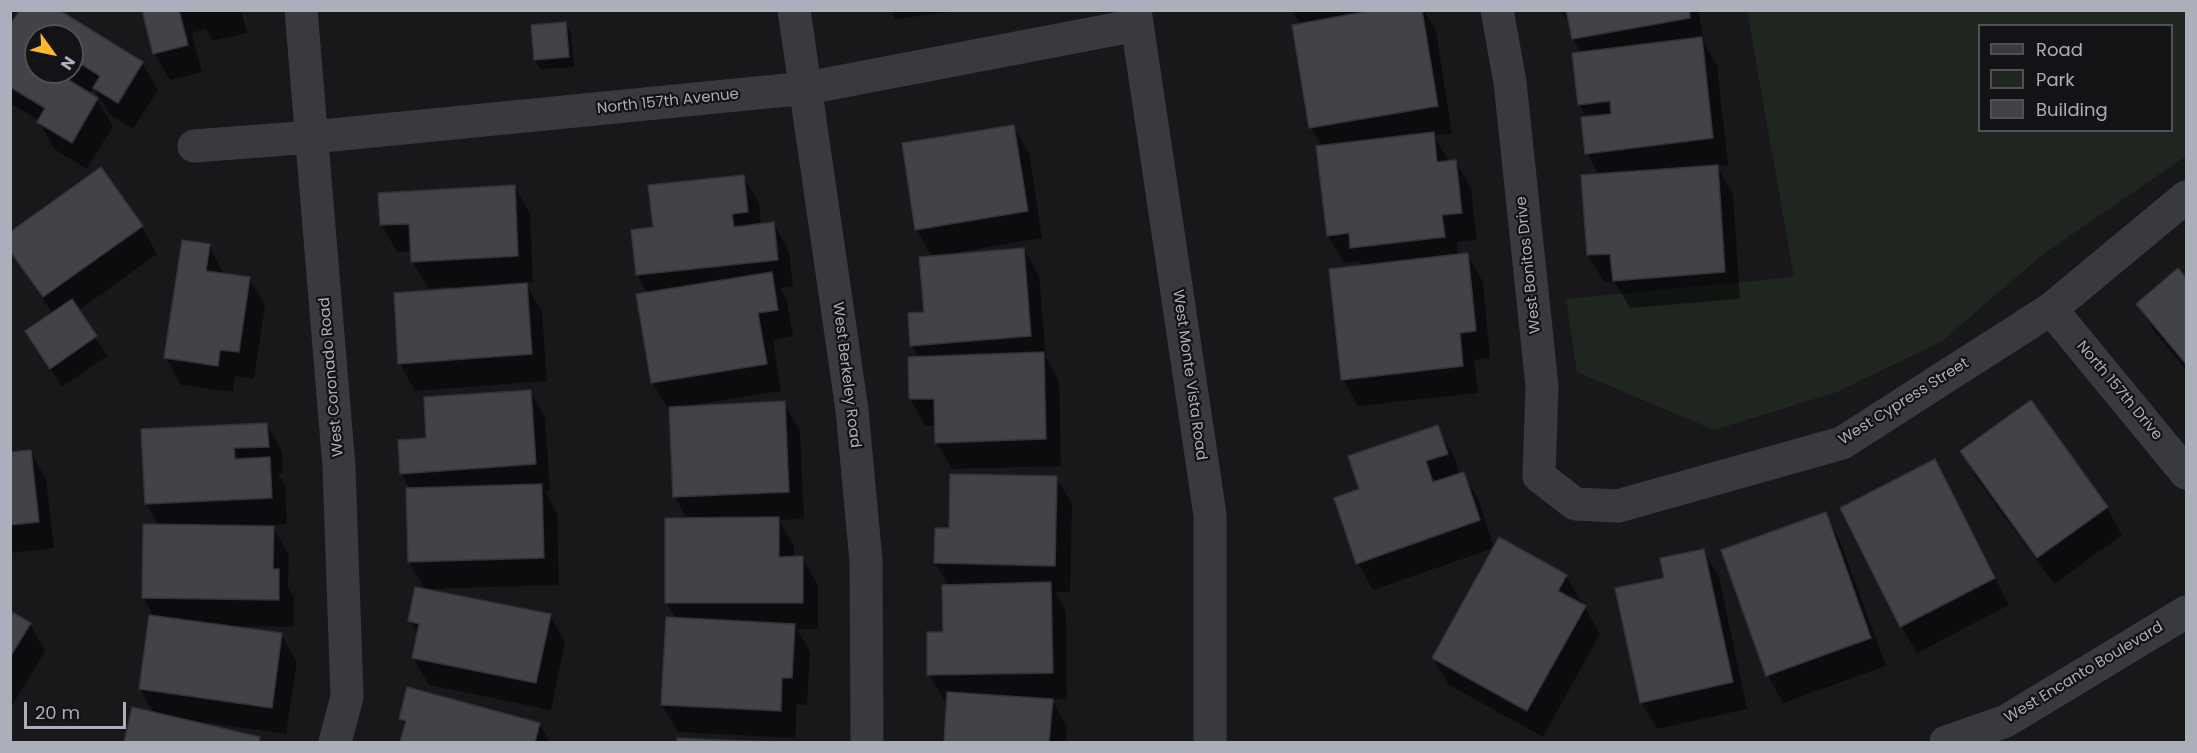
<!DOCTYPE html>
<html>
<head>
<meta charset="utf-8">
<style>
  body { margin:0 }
  #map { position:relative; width:2197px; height:753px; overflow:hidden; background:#18181b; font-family:Poppins,sans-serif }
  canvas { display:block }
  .frame { position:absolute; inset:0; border:12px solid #aaafbb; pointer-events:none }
  .legend { position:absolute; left:1978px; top:24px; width:195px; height:108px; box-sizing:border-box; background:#131316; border:2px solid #4f5158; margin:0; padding:8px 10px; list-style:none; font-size:18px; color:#aaafbb }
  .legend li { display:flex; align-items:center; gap:12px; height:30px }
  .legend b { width:30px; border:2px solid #4f5158 }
  .north { position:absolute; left:24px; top:24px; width:60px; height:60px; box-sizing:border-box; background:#131316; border:2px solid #4f5158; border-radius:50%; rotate:123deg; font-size:16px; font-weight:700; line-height:24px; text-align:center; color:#aaafbb }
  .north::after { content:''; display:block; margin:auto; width:21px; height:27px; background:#ffb72c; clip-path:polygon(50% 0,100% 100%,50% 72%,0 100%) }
  .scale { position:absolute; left:24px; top:702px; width:102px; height:27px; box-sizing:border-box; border:3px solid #aaafbb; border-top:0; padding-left:8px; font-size:18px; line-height:21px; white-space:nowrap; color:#aaafbb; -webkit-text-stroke:4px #131316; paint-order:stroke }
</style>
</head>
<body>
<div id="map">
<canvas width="2197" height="753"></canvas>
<div class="frame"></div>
<ul class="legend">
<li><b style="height:8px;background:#393a40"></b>Road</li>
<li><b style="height:16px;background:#1e261f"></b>Park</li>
<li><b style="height:16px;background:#424348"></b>Building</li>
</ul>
<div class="north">N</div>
<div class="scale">20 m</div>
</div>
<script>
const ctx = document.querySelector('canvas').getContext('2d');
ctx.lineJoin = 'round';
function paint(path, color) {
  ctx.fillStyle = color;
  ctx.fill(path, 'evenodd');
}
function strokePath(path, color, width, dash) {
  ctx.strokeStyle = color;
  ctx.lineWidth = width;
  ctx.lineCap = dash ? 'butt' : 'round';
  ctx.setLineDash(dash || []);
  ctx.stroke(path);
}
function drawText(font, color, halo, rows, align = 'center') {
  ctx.font = font + ' Poppins,sans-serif';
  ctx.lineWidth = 4.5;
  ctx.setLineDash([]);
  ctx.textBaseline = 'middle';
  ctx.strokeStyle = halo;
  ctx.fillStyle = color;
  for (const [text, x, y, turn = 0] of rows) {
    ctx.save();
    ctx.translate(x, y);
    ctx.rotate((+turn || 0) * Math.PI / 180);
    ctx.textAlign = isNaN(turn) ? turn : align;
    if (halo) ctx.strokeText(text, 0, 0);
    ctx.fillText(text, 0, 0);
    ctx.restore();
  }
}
const green = new Path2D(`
  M1747 11H2186V156L2042 255 1942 341 1837 392 1714 430 1577 372 1566 299 1794 277ZM1980 26H2172V130H1980Z`);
const shadow = new Path2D(`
  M21 10 142 63 158 90 133 129 110 115 93 88 89 95 97 99 113 126 87 169 54 149 39 121 10 103V28ZM36 36H72V72H36Z
  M143 10H241L247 33 213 41 206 29 192 33 202 72 170 80 154 53Z
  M891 10H968L895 19Z
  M1292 10H1437L1425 12 1436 31 1452 133 1434 136 1449 162 1455 161 1471 188 1477 240 1457 242 1458 256 1467 255 1483 282 1490 358 1474 360 1478 393 1358 406 1343 379 1363 266 1359 261 1344 263 1328 236 1318 147H1322L1311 128 1301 25Z
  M1561 10H1698L1705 45 1717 66 1728 165 1717 166 1733 194 1740 299 1630 308 1614 281 1604 282 1588 255 1599 175 1587 153V118L1579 104 1581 53 1573 39 1570 21H1567Z
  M566 24 571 33 574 67 541 69 535 60Z
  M1013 126 1029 153 1042 238 960 252V255L1024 249 1039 276 1046 358 1059 381 1061 466 952 469 936 442V426H926L910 399 919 358 912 346 925 313 932 257 917 230 904 144Z
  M101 169 142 227 157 254 78 311 107 356 62 387 27 332 53 314 10 251Z
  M743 176 759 203 761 225 774 224 789 251 793 287 780 288 787 301 793 336 773 340 781 391 694 405V407L784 403 800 430 804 519 779 520 794 546V558H802L818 585V629H797L810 652 807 705 797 704 795 738 678 732 662 705 676 619 667 603 687 519 675 497 671 409H668L652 382 648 294 637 275 632 231 655 228Z
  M514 186 530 213 533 283H525L542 312 547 381 415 391 400 364 456 290V287L428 288 412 261V251L397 252 382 225Z
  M209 245 224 275 249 278 265 305 254 379 235 376 233 392 181 385 166 358Z
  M2178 270 2186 280V370L2154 331 2138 304Z
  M530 391 545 418 550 491 545 492 557 513 559 585 425 589 409 562 410 489 401 473 427 439Z
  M266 424 282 451 283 473 278 474 285 486 287 524 272 525 289 555 288 587 294 597 293 627 233 626V628L281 635 297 662 286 734 201 722V725L259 738 262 742H125L133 709 154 714 140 689 150 616 154 617 143 597 159 526 146 503Z
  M1437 427 1453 454 1460 475 1463 474 1479 501 1494 548 1373 590 1358 563 1361 490Z
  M31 452 46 479 54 548 10 553V454Z
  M1962 452 2107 508 2122 535 2054 584 1977 479Z
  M1935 461 2009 605 1917 653 1901 626Z
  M1056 477 1072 504 1070 592H1055L1066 611 1067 699 1052 700 1067 727 1066 742H945L948 701 945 702 929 674 944 633 949 586 935 563 936 529 950 530Z
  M1825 514 1840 541 1886 666 1783 703 1768 676 1722 551Z
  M1703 550 1719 577 1747 709 1657 729 1641 702 1666 579Z
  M1566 576 1582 603 1581 605 1585 607 1600 634 1543 737 1449 685 1433 658Z
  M10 613 30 624 45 651 10 709Z
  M550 615 565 642 551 710 429 685 413 658 418 635 410 621Z
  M400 719 539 724 550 742H402L406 728Z
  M678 740 738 742H678Z`);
const building = new Path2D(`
  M20 10H59L143 62 118 103 93 88 100 76 78 62 72 71V36H36V72H71L67 79 98 98 72 143 37 122 45 108 10 87V25Z
  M142 10H179L188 45 153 54Z
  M1374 10H1422L1438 106 1309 128 1292 25Z
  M1566 10H1689L1690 18 1572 39Z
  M566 22 569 57 534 60 531 25Z
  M1702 37 1713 138 1585 154 1581 117 1611 114 1610 101 1578 105 1572 53Z
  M1014 125 1028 211 915 230 902 143Z
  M1434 132 1437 162 1456 160 1462 213 1442 215 1445 237 1350 248 1349 233 1327 236 1316 146Z
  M1718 165 1725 272 1613 281 1610 254 1587 255 1581 175Z
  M101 167 143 226 43 297 10 251V232Z
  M744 175 748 212 732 214 734 227 774 222 778 260 636 275 631 230 653 227 648 185Z
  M515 185 518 256 411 262 409 224 380 225 378 193Z
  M182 240 210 244 206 271 250 277 239 352 220 350 218 366 164 358Z
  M1024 248 1031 336 910 346 908 313 924 312 919 257Z
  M1468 253 1476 331 1460 333 1463 366 1341 380 1329 269Z
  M2178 268 2186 278V364L2136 304Z
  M772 272 778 310 758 313 767 364 651 383 636 294Z
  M527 283 532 354 398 364 394 293Z
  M72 299 97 336 50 369 25 331Z
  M1044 352 1046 439 935 443 934 399H909L908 357Z
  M531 390 536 464 400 474 398 440 426 438 424 397Z
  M2031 400 2108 507 2037 558 1960 451Z
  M785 401 789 492 673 497 669 407Z
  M267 423 269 447 234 448 235 459 270 457 272 498 145 504 141 429Z
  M1438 425 1448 454 1426 461 1433 482 1464 472 1480 520 1356 564 1334 498 1359 489 1348 456Z
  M31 450 39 522 10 525V452Z
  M1935 459 1995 578 1900 627 1840 508Z
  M950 474 1057 476 1055 566 934 563 935 528H949Z
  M542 484 544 558 408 562 406 488Z
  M1826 512 1871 638 1766 676 1721 550Z
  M779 517V557L803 556V603H665V518Z
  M143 524 274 526 273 569H279V600L142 598Z
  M1499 537 1567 575 1558 591 1586 606 1527 711 1432 658Z
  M1704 549 1733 682 1640 703 1615 588 1664 578 1660 558Z
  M1051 582 1053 673 927 675V632H943L942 585Z
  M415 587 551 614 536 683 412 658 419 624 408 621Z
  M10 611 31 623 10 657Z
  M149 615 282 633 272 708 139 689Z
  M666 617 795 624 792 678H782L781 711 661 705Z
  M407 687 540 723 535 742H400L406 721 399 719Z
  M947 692 1053 699 1049 742H944Z
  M132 707 260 737 259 742H124Z
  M677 738 774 742H677Z`);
const minor = new Path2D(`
  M301 10 339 467 347 697 335 742
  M794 10 852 410 866 561 867 742
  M1135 10 1210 515V742
  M1497 10 1510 82 1542 386 1539 476 1575 504 1618 506 1842 443 2051 309 2186 197
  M194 146 312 137 807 88 1137 25
  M2051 309 2186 473
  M1946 742 2006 721 2186 612`);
const streetNames = [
  ["North 157th Avenue",668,102,-6],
  ["West Bonitos Drive",1529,265,-96],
  ["West Berkeley Road",846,375,83],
  ["West Monte Vista Road",1189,375,82],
  ["West Coronado Road",332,377,-95],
  ["North 157th Drive",2119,391,50],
  ["West Cypress Street",1904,402,-32],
  ["West Encanto Boulevard",2084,673,-31]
];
paint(green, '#1e261f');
paint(shadow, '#0007');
paint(building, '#424348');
strokePath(building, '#323237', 1.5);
strokePath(minor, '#393a40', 33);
drawText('15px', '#aaafbb', '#131316', streetNames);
</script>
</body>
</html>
